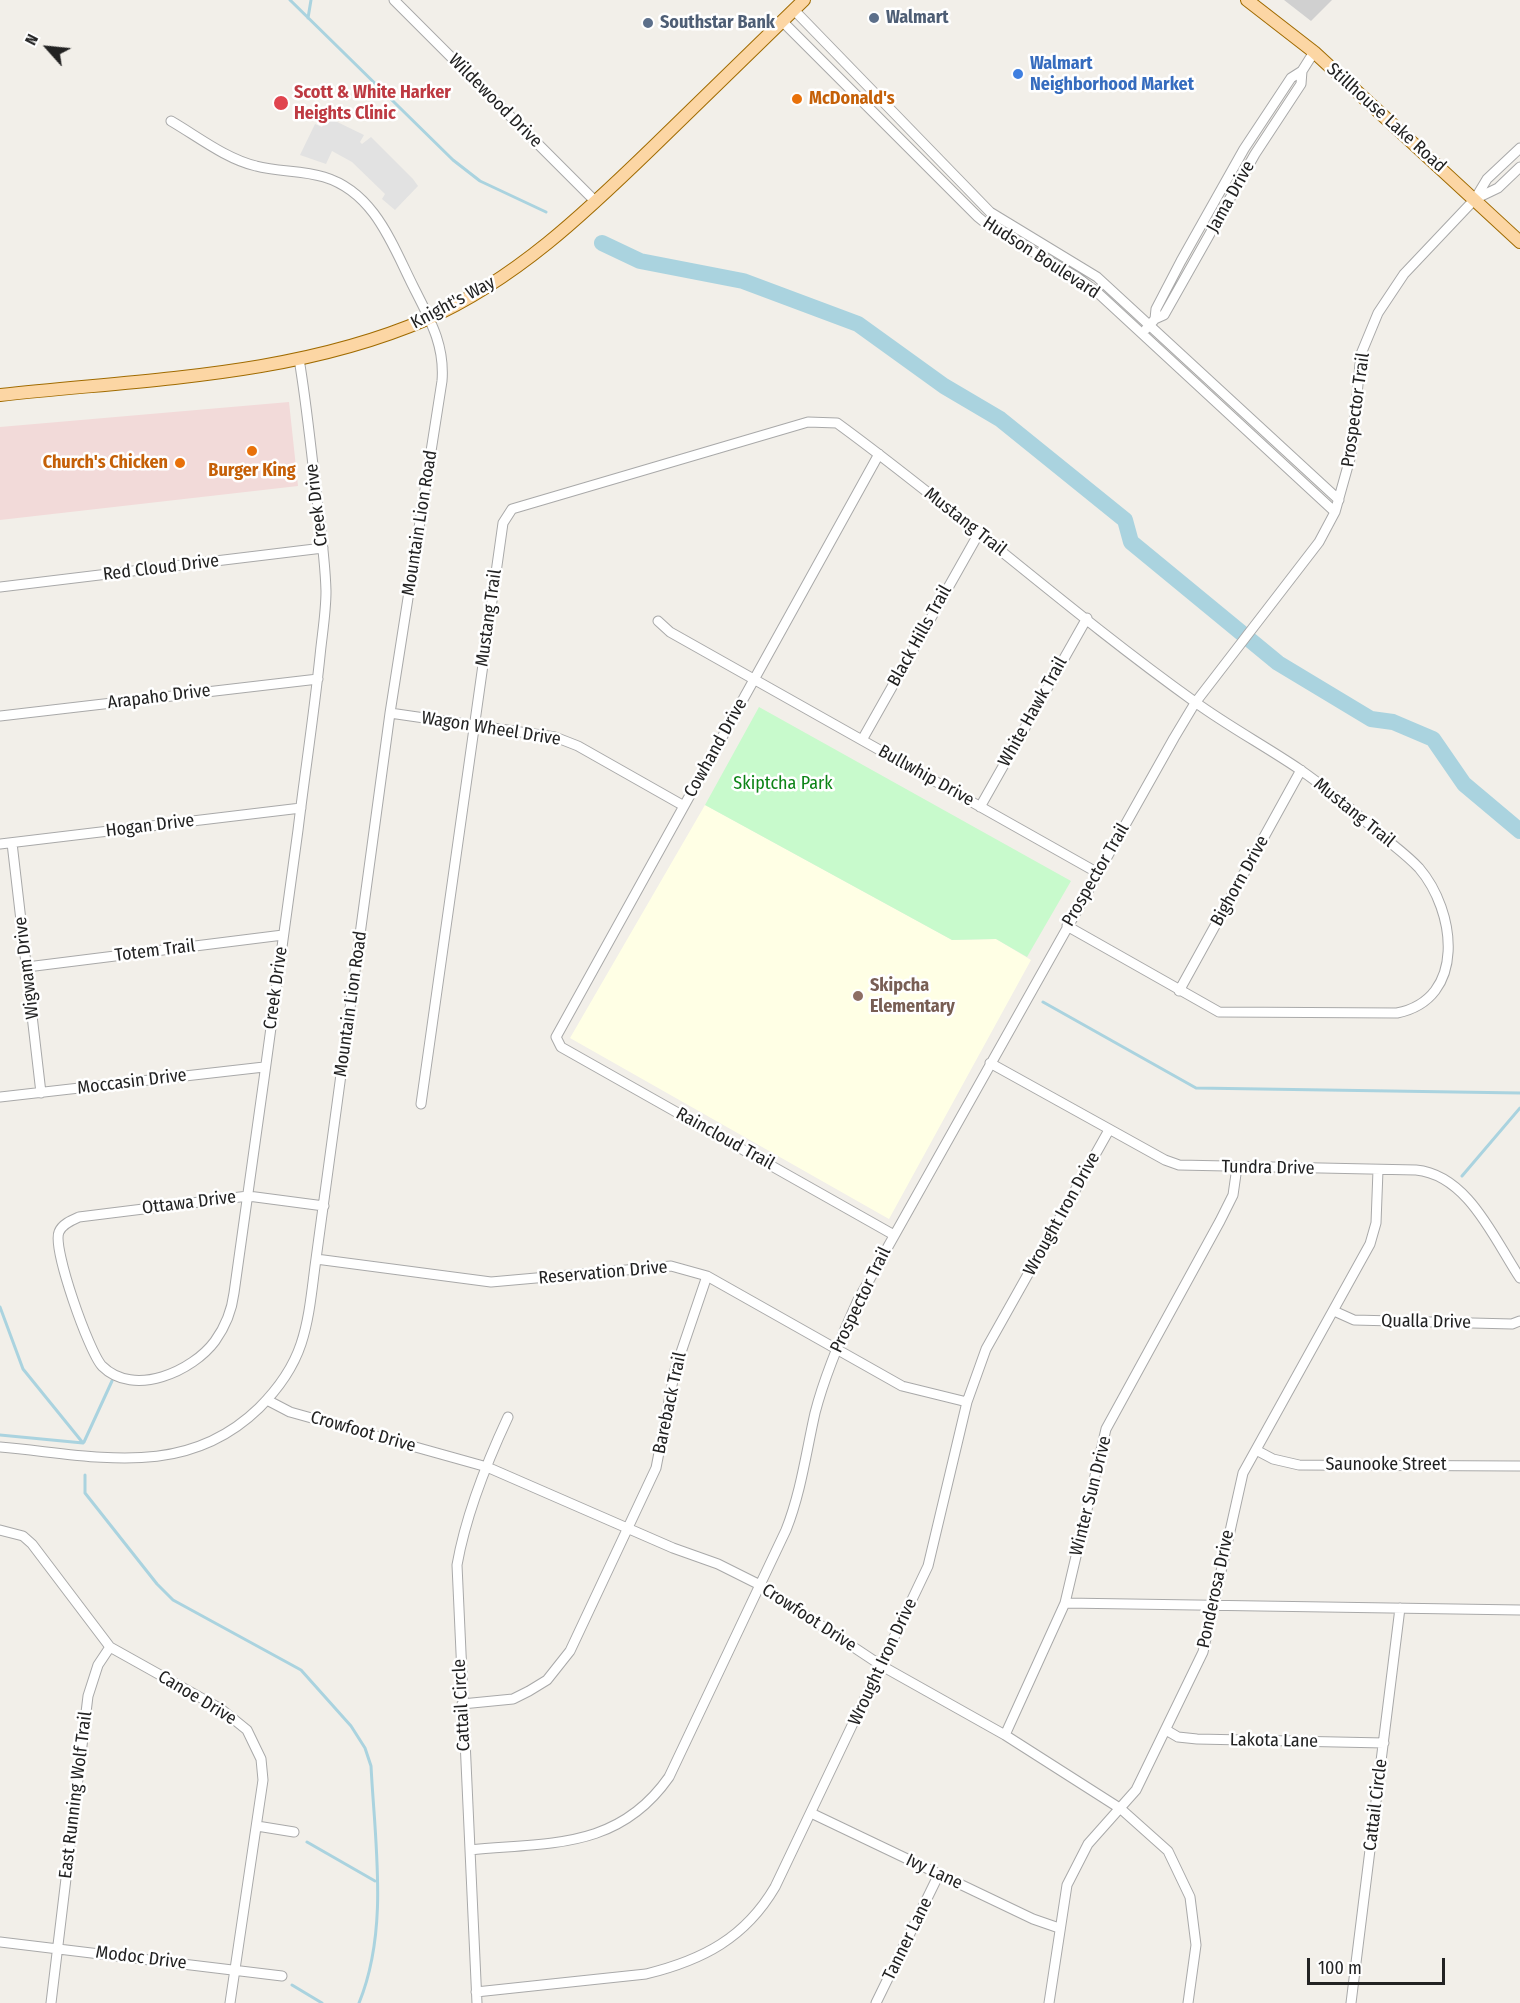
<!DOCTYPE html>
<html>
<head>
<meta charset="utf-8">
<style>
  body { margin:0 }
  #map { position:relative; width:1520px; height:2003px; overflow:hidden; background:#f2efe9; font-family:"Fira Sans Condensed",sans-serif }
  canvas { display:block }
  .north { position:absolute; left:18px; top:18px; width:60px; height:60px; -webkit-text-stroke:4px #fff; paint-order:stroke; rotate:297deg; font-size:16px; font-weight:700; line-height:24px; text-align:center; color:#222 }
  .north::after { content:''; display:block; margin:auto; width:21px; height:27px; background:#222; clip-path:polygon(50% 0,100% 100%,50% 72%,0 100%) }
  .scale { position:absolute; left:1307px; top:1958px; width:138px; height:27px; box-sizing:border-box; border:3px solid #222; border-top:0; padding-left:8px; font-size:18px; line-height:21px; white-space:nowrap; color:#222; -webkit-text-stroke:4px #fff; paint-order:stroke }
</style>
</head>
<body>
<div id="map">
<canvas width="1520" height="2003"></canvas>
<div class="north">N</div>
<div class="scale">100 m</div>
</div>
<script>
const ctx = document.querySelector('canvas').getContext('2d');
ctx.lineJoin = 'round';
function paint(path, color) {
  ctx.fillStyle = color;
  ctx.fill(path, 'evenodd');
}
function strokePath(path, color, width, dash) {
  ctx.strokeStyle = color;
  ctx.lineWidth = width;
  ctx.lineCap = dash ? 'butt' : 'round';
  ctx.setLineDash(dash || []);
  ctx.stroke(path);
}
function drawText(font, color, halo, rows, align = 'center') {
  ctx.font = font + ' "Fira Sans Condensed",sans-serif';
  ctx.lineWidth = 5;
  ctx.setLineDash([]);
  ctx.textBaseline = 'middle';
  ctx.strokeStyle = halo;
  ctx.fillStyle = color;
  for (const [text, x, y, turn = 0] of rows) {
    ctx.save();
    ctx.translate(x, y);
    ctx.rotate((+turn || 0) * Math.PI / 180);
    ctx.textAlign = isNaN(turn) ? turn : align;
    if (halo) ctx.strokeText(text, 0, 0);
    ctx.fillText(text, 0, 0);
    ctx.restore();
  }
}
const commercial = new Path2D(`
  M289 402 298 486 0 520V427Z`);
const education = new Path2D(`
  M705 805 952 940 996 939 1031 960 889 1219 570 1038Z`);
const religious = new Path2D(`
  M1284 0H1332L1311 21Z`);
const park = new Path2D(`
  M759 707 1071 881 1027 957 996 939 952 940 705 805Z`);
const parking = new Path2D(`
  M327 117 364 135 360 142 362 144 371 137 413 179 418 186 395 210 382 199 385 194 352 162 332 151 326 164 300 155 315 124 322 127Z`);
const stream = new Path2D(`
  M290 0 453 160 480 181 546 212
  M308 18 311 0
  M1043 1002 1196 1088 1520 1093
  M1462 1176 1520 1108
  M0 1307 23 1369 83 1443
  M0 1435 83 1443
  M84 1442 112 1381
  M85 1475V1493L157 1584 173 1600 301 1670 351 1726 365 1748 371 1766C375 1844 389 1930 359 2003
  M307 1842 375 1881
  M292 1985 322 2003`);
const river = new Path2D(`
  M602 243 640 261 743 281 858 324 944 386 1000 419 1125 520 1131 542 1278 663 1371 719 1393 722 1433 739 1464 784 1520 831`);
const minor = new Path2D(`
  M394 0 596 202
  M794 10 990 212 1097 277 1339 500
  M782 21 978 217 989 226 1078 278 1098 293 1335 512
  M1475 199 1498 188 1520 167
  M1155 319 1156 309 1181 261 1244 149 1291 78 1302 71
  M1146 329 1155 319 1164 315 1255 154 1301 84 1302 71 1314 52
  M299 359C306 400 310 441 315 482 319 518 325 555 326 591 326 613 322 635 320 656 314 714 305 772 298 830 277 984 256 1139 234 1293 232 1309 225 1327 215 1341 193 1371 134 1398 102 1366 89 1352 52 1248 59 1232 62 1224 72 1220 79 1217L248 1196 324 1206
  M879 454 556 1037 561 1047 894 1235
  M0 587 323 548
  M658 621 670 632 1098 873
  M390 713 555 737 578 746 684 806
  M0 716 318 679
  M862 740 979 533
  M980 807 1087 618
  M12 843 41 1093
  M0 844 301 808
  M27 967 283 935
  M1179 991 1301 770
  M990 1063 1165 1160 1179 1165 1416 1170C1468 1175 1494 1239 1520 1278
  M0 1097 264 1067
  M421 1104 503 523 512 509 808 422 837 423C959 512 1072 614 1195 702 1228 726 1265 746 1299 769 1328 789 1355 812 1381 835 1394 846 1408 856 1419 868 1456 911 1467 999 1397 1013L1219 1012 1067 926
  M316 1259 491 1282 671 1266 707 1276 902 1386 967 1402
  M1334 1311 1354 1320 1512 1324 1520 1321
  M267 1400 290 1412 487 1467 673 1548 718 1564 760 1585 882 1666 1005 1735 1121 1809 1168 1851 1190 1897 1196 1945 1188 2003
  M0 1447C93 1455 184 1481 259 1408 277 1390 293 1368 301 1344 310 1317 312 1287 316 1259L390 713 442 381C445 344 429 318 413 286 392 244 374 192 324 177 302 170 278 172 256 166 226 159 197 136 171 121
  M1256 1450 1273 1459 1299 1465 1520 1466
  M0 1530 23 1536 32 1544 110 1647 221 1709 247 1730 261 1759 263 1780 230 2003
  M1065 1603 1520 1610
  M462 1704 513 1699 529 1691 547 1680 570 1651 656 1468 675 1370 707 1276
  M1166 1730 1178 1737 1197 1739 1384 1743
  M1005 1735 1065 1603 1106 1429 1220 1221 1233 1195 1237 1167
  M811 1813 1033 1919 1059 1928
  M257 1826 294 1832
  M470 1850C549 1842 618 1850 669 1777L786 1530C801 1492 806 1453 815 1413 825 1374 841 1337 858 1300L1174 738 1195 703 1319 542 1335 512 1351 455 1361 354 1378 313 1404 274 1475 199 1487 179 1520 148
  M0 1942 282 1976
  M476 1992 646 1974C703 1960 745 1938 775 1887L928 1566 967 1402 986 1349 1109 1130
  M51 2003 88 1696 98 1665 110 1647
  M477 2003 457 1565C466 1514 486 1464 508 1417
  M876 2003 939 1874
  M1049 2003 1067 1885 1088 1844 1136 1790 1203 1652 1243 1473 1370 1244 1376 1223 1378 1170
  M1351 2003 1400 1608`);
const major = new Path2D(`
  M1247 0 1314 52 1520 242
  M0 395C143 379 293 377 427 319 515 280 585 213 653 147 703 98 754 49 804 0`);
const markers = [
  [874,18,6,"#5c6f8a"],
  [648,23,6,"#5c6f8a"],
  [1018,74,6,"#3f7fe0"],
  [797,99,6,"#e8710a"],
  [281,103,8,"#e0444e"],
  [252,451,6,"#e8710a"],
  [180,463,6,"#e8710a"],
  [858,996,6,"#8d6e63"]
];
const serviceNames = [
  ["Walmart",886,18],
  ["Southstar Bank",660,23]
];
const shopNames = [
  ["Walmart",1030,64],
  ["Neighborhood Market",1030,85]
];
const healthNames = [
  ["Scott & White Harker",294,93],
  ["Heights Clinic",294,114]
];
const foodNames = [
  ["McDonald's",809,99],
  ["Church's Chicken",168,463,"right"],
  ["Burger King",252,471,"center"]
];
const streetNames = [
  ["Wildewood Drive",495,101,45],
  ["Stillhouse Lake Road",1386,118,42],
  ["Jama Drive",1231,197,-61],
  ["Hudson Boulevard",1041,258,33],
  ["Knight's Way",453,303,-28],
  ["Prospector Trail",1356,410,-82],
  ["Creek Drive",317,505,-97],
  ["Mustang Trail",965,522,38],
  ["Mountain Lion Road",420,523,-81],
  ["Red Cloud Drive",161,568,-7],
  ["Mustang Trail",489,618,-82],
  ["Black Hills Trail",920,636,-61],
  ["Arapaho Drive",159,697,-7],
  ["White Hawk Trail",1033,712,-61],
  ["Wagon Wheel Drive",491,729,9],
  ["Cowhand Drive",716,748,-61],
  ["Bullwhip Drive",926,776,29],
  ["Mustang Trail",1354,813,39],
  ["Hogan Drive",150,826,-7],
  ["Prospector Trail",1096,875,-60],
  ["Bighorn Drive",1240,881,-61],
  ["Totem Trail",155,951,-7],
  ["Wigwam Drive",27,968,-97],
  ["Creek Drive",276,988,-82],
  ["Mountain Lion Road",351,1004,-82],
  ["Moccasin Drive",132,1082,-7],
  ["Raincloud Trail",725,1139,29],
  ["Tundra Drive",1268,1168,1],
  ["Ottawa Drive",189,1203,-7],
  ["Wrought Iron Drive",1062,1214,-61],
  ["Reservation Drive",603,1273,-5],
  ["Prospector Trail",861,1300,-64],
  ["Qualla Drive",1426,1322,1],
  ["Bareback Trail",670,1403,-78],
  ["Crowfoot Drive",363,1432,16],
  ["Saunooke Street",1386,1465],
  ["Winter Sun Drive",1091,1496,-76],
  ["Ponderosa Drive",1216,1589,-78],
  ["Crowfoot Drive",809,1618,33],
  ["Wrought Iron Drive",883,1662,-65],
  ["Canoe Drive",197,1698,31],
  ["Cattail Circle",462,1705,-93],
  ["Lakota Lane",1274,1741,1],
  ["East Running Wolf Trail",76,1795,-83],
  ["Cattail Circle",1376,1805,-83],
  ["Ivy Lane",934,1872,25],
  ["Tanner Lane",908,1939,-64],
  ["Modoc Drive",141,1958,7]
];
const parkNames = [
  ["Skiptcha Park",783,784]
];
const educationNames = [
  ["Skipcha",870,986],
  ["Elementary",870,1007]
];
paint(commercial, '#f2dad9');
paint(education, '#ffffe5');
paint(religious, '#d0d0d0');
paint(park, '#c8facc');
paint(parking, '#e2e2e2');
strokePath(stream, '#aad3df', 3);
strokePath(river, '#aad3df', 16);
strokePath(minor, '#a9a9a9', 11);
strokePath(major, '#a06b00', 14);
strokePath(minor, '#fff', 9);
strokePath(major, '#fcd6a4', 12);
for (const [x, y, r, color] of markers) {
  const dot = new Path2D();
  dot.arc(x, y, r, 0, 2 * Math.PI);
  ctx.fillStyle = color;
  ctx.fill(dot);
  strokePath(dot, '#fff', 2);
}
drawText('bold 18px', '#4e5e75', '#fff', serviceNames, 'left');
drawText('bold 18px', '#366cbe', '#fff', shopNames, 'left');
drawText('bold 18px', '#be3a42', '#fff', healthNames, 'left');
drawText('bold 18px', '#c56008', '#fff', foodNames, 'left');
drawText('18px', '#222', '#fff', streetNames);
drawText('18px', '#0c8416', '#fff', parkNames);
drawText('bold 18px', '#785e54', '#fff', educationNames, 'left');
</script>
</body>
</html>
